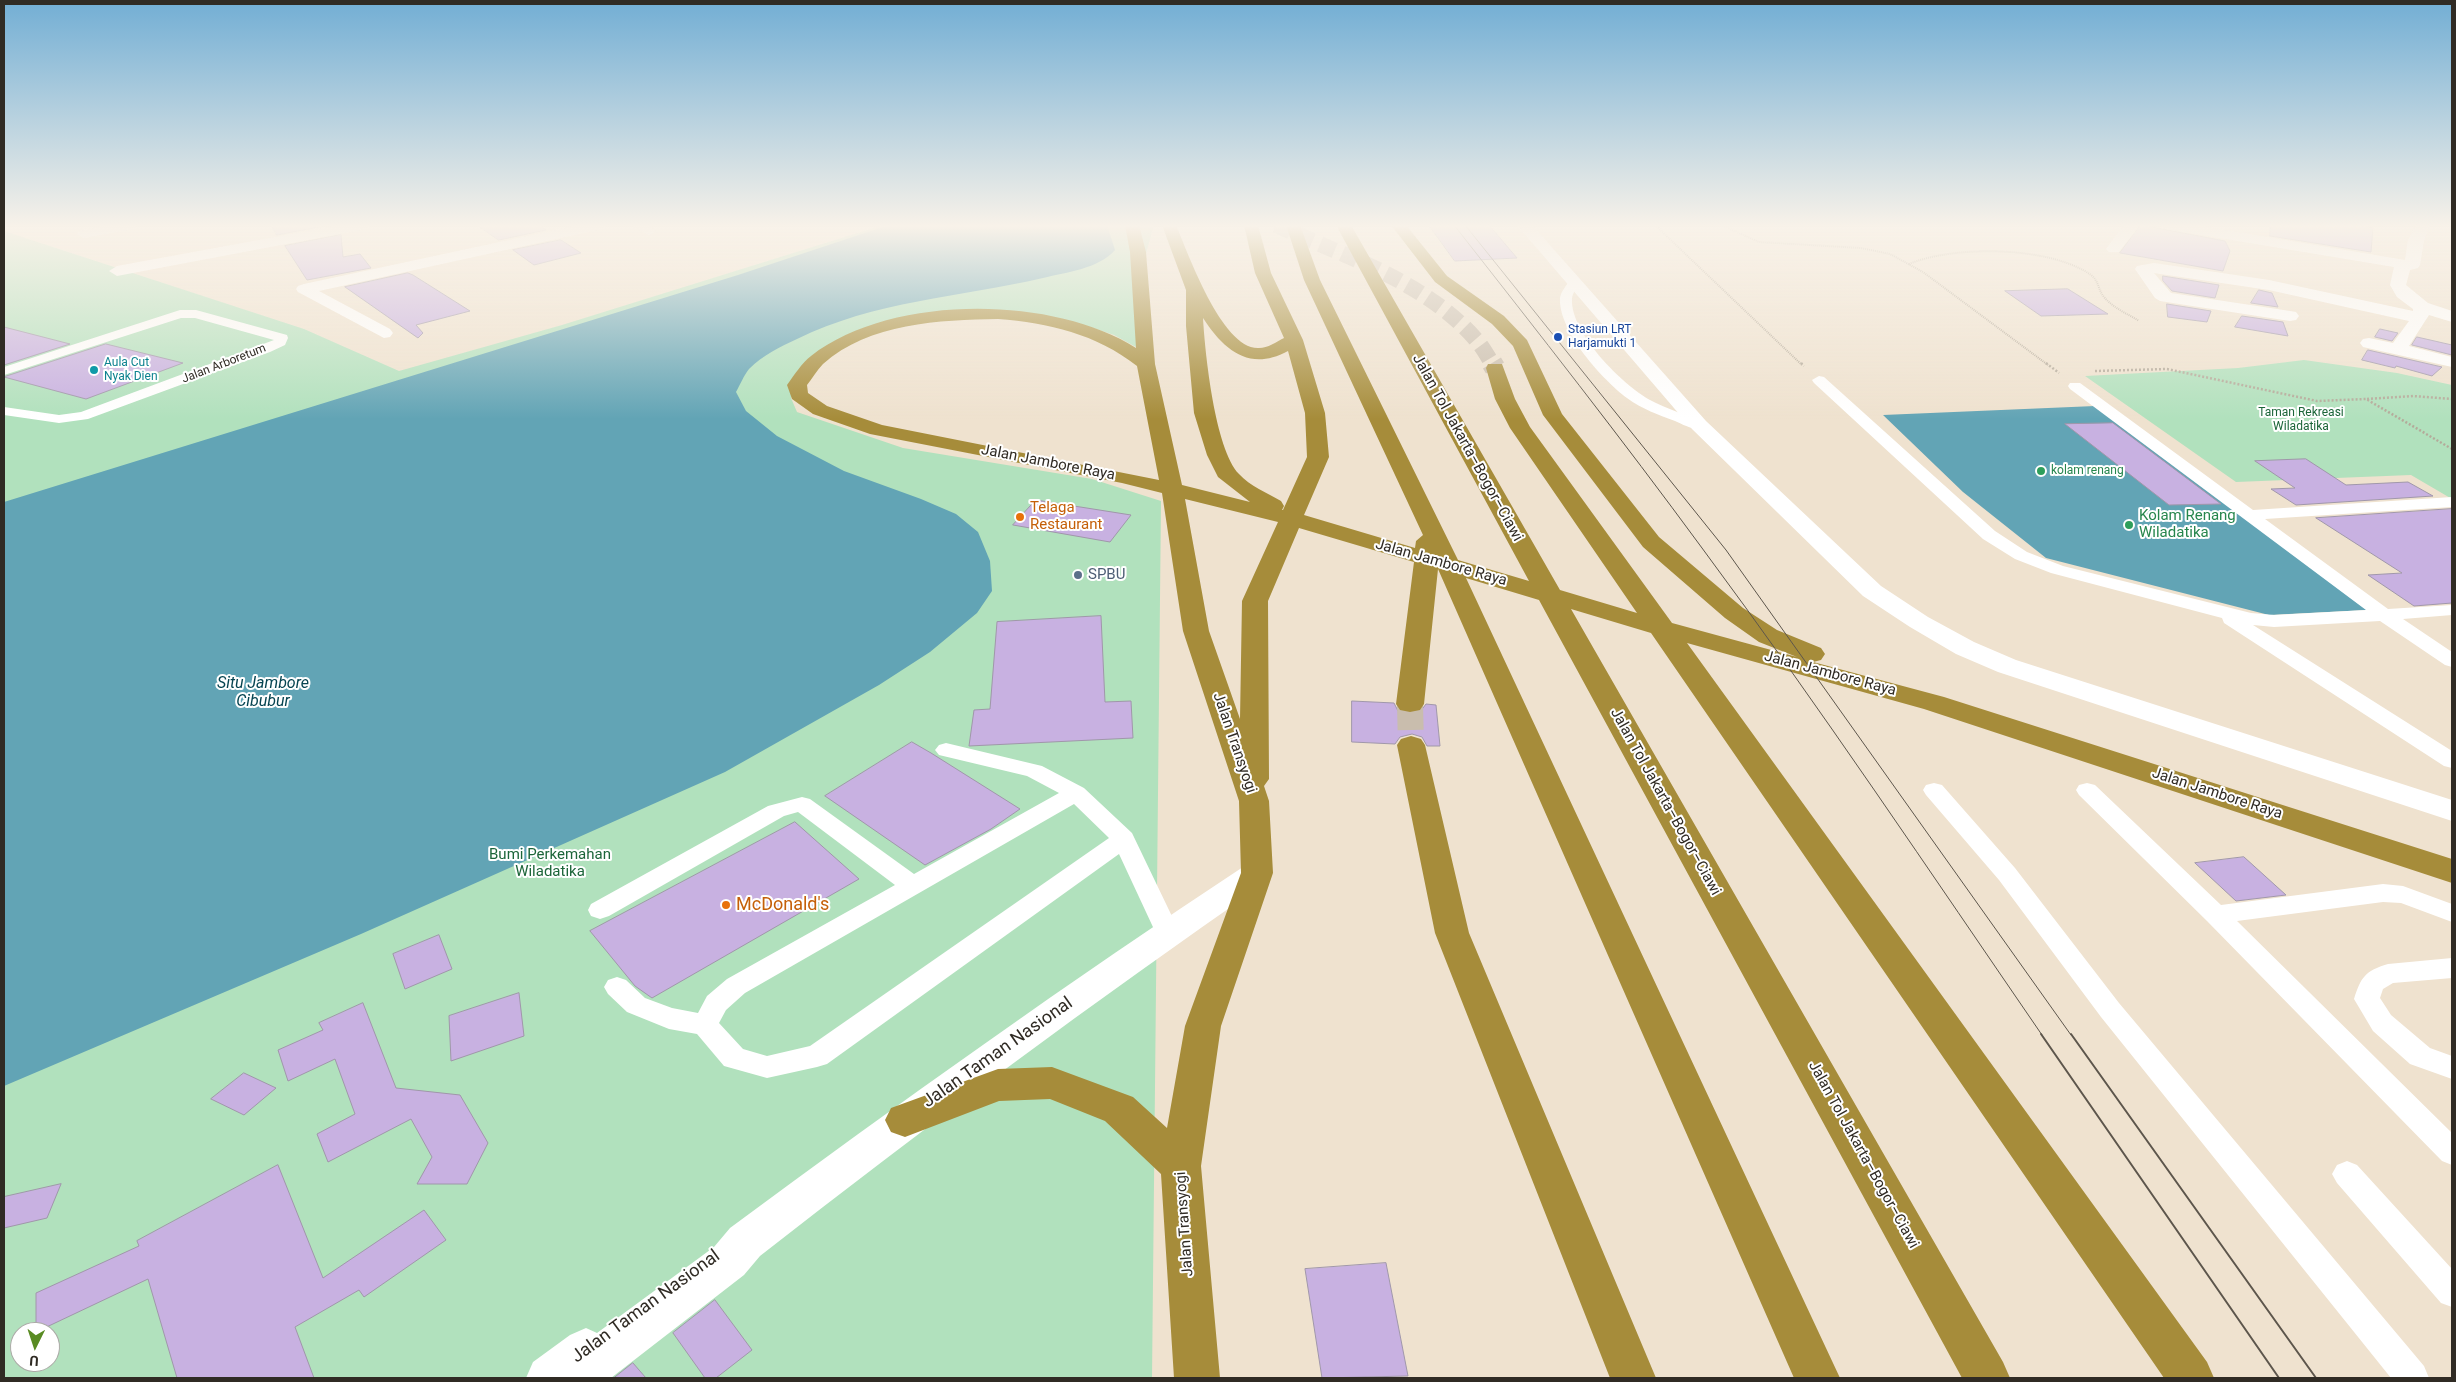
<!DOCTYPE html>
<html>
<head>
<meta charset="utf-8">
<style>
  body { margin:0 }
  #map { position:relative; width:2456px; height:1382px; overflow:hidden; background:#efe2cf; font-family:Roboto,sans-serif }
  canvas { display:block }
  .frame { position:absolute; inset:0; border:5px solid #302b24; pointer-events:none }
  .north { position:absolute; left:10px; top:1322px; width:50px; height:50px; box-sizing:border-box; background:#fff; border:1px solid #acaaa7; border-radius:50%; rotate:184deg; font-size:14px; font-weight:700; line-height:20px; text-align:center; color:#302b24 }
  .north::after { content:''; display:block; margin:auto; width:18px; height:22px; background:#598b23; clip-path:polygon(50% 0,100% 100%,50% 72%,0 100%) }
</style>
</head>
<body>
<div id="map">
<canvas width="2456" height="1382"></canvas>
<div class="frame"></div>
<div class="north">U</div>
</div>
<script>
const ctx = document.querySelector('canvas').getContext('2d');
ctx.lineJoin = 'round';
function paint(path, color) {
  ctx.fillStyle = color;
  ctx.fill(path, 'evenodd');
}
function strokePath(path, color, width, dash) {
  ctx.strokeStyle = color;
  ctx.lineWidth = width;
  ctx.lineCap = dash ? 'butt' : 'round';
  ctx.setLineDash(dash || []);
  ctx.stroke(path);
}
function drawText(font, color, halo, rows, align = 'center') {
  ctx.font = font + ' Roboto,sans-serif';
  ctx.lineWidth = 4;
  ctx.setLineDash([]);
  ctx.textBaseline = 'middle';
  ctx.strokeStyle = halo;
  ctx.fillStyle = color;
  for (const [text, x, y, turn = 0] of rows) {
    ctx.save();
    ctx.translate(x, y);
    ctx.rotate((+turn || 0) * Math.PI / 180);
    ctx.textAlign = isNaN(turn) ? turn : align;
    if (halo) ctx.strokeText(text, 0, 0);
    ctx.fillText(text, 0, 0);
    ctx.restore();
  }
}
const green = new Path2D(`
  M883 225H1154L1140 275 1145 352 1114 335 1093 328 1051 318 981 312 848 337 795 386 791 398 797 412 903 448 1092 479 1161 501 1152 1378H4V231L304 329 399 371 562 325ZM20 1332H50V1362H20Z
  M2304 360 2397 373 2452 385V499L2411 475 2236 482 2085 376 2238 368Z`);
const water = new Path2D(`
  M889 225H1107L1115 250C1098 269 1067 272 1043 278 960 297 874 301 797 339 780 347 763 355 749 369 744 375 740 385 736 392L746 411 777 436 844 471 921 499 956 514 978 532 990 561 992 591 977 613 930 652 879 685 725 772 361 934 4 1086V502L738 275Z
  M2095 406 2367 610 2269 615 2046 558 1963 492 1883 415Z`);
const building = new Path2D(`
  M271 225H329L277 235Z
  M477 225H539L546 230 499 240Z
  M1429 225H1489L1517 258 1455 261Z
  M2141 225 2225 241 2230 251 2223 271 2120 253Z
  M2271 225H2355L2373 228 2371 252 2270 236Z
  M341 235 343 257 360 254 371 268 307 280 285 246Z
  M561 240 581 253 534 265 513 250Z
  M408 273 413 275 470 311 416 325 423 333 418 338 345 287Z
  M2163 276 2219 285 2215 298 2172 291 2163 281Z
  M2068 289 2108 314 2041 316 2005 291Z
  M2259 290 2272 293 2278 307 2251 303Z
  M2167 304 2211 311 2207 322 2168 317Z
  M2242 316 2283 322 2288 336 2235 327Z
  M4 327 39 336 70 344 4 365Z
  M2380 329 2398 333 2392 341 2375 337Z
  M2417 337 2452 345V355L2412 345Z
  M106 344 183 363 86 399 4 377Z
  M2368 350 2442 367 2432 376 2396 366 2395 368 2362 360Z
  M2113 423 2221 504 2169 505 2065 424Z
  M2306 459 2346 485 2408 482 2433 496 2296 505 2271 489 2295 488 2255 461Z
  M1036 500 1131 515 1110 542 1013 525Z
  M2452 509V603L2414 606 2368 575 2402 573 2316 518Z
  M1101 616 1105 702 1131 701 1133 738 969 746 974 710 990 709 997 622Z
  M1352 701 1394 703 1398 711 1410 714 1420 712 1426 704 1436 705 1440 746H1427L1422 737 1412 734 1400 737 1395 744 1352 742Z
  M912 742 931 753 1020 809 991 829 925 865 825 796Z
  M795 822 859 879 652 998 635 986 590 931Z
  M2244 857 2286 895 2236 901 2195 863Z
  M439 935 452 969 405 989 393 954Z
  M519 993 524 1036 451 1061 449 1016Z
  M363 1003 396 1088 460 1095 488 1143 467 1184H417L432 1157 411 1119 328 1162 317 1134 355 1114 335 1059 288 1081 278 1050 323 1030 319 1023Z
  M244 1073 276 1088 244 1115 211 1099Z
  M278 1165 323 1278 424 1210 446 1240 364 1297 359 1290 295 1327 314 1378H177L148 1279 36 1332V1293L139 1246 137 1241Z
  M61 1184 47 1218 4 1228V1197Z
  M1386 1263 1408 1376 1322 1378 1305 1269Z
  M715 1300 752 1350 716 1378H705L673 1333Z
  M633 1363 646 1378H614Z`);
const highwayTunnelFar2 = new Path2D(`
  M1276 225C1344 256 1428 282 1478 342 1484 349 1488 357 1493 365`);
const highwayTunnelFar1 = new Path2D(`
  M1492 363 1495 368`);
const highwayTunnel = new Path2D(`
  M1410 704 1411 745`);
const pathFar1 = new Path2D(`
  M1655 225 1802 365
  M1721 225 1759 242 1861 248 1890 254 1923 272 2048 365
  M1909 264C1954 245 2050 246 2091 275 2099 281 2098 290 2104 297 2113 308 2128 314 2139 321`);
const path = new Path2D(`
  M1801 363 1804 366
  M2046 363 2059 373
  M2095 371 2167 369 2317 401 2366 399 2452 449
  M2367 399 2413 396 2452 399`);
const lane = new Path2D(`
  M1575 278 1581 282C1578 287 1572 293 1572 299 1570 333 1623 385 1650 400 1667 409 1686 415 1704 422L1706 425 1704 428C1694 431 1684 425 1675 421 1659 415 1642 409 1627 398 1603 380 1559 332 1560 299 1560 292 1567 285 1571 279Z
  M180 310H196L287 335 288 338 285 345 270 352 88 419 59 423 4 415V407L59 415 81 412 274 340 195 318H181L4 375V367Z
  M1819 376 1824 377 1995 531 2027 552 2063 566 2251 613 2274 615 2366 610 2070 389 2068 386 2070 383H2080L2253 510 2452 497V507L2265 519 2388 609 2452 605V615L2403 619 2452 652V667L2445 665 2380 621 2274 627 2253 625 2452 751V768L2444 766 2224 623 2222 618 2051 573 2015 559 1983 539 1814 383 1812 380Z
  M946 743 1042 766 1084 788 1132 833 1180 933 1177 940 1168 942 1159 940 1119 854 827 1064 817 1067 767 1078 724 1066 697 1034 669 1029 627 1012 608 994 604 987 608 980 617 977 626 980 645 998 672 1008 698 1013 707 996 727 979 895 885 798 812 784 816 609 916 600 919 591 916 588 910 591 904 768 806 802 797 810 799 914 874 1059 793 1027 776 939 755 935 750 939 745ZM1074 804 1109 838 810 1046 767 1056 743 1049 719 1023 726 1010 745 993Z
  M1934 783 1942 785 2015 868 2119 1003 2424 1366 2429 1378H2391L2101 1017 1999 880 1926 795 1923 790 1926 785Z
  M2087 783 2095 785 2221 905 2383 884 2403 886 2452 904V922L2401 903 2383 902 2237 921 2452 1133V1165L2442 1161 2207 921 2079 795 2076 790 2079 785Z
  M2452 958V978L2393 983 2383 989 2380 998 2391 1015 2430 1048 2452 1056V1079L2410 1064 2373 1031 2354 999C2361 977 2365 971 2388 964Z
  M2347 1161 2357 1165 2452 1269V1307L2441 1303 2337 1183 2332 1174 2337 1165Z`);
const street = new Path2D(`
  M107 225H139L132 229 84 238 77 234 79 231Z
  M341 225H372L365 229 117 276 109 271 117 266Z
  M579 225H608L601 229 319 291 390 329 393 333 390 337 384 338 298 292 296 289 298 286 304 284Z
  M630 225H649L656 231 649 235Z
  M1517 225H1532L1706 421 1881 586 1928 617 1974 642 2016 660 2452 800V821L1998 672 1956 654 1910 627 1863 596 1692 429Z
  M2124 225H2139L2119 252H2109L2106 249Z
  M2159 225H2195L2405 260 2408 240 2416 225H2430L2424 240 2420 265 2418 268 2410 270 2406 285 2428 303 2452 311V322L2429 315 2409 346 2452 357V367L2363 347 2360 343 2363 339 2369 338 2393 343 2409 321 2269 290 2154 273 2171 293 2290 311 2296 312 2299 316 2296 320 2290 321 2160 301 2155 298 2135 269 2137 266 2154 263 2269 280 2413 311V309L2397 297 2390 285 2394 267 2166 229Z
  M1257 861 1268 865 1273 873 1268 881C1095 1001 926 1126 760 1256L744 1275 611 1378H526L533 1362 570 1335 586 1328 597 1333 714 1247 730 1228C899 1103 1070 981 1246 865Z`);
const highway = new Path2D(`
  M1125 225H1139L1146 252 1155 364 1182 485 1250 502 1218 477 1207 455 1194 413 1186 326V290L1162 225H1176C1188 253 1222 350 1259 348 1268 348 1276 342 1284 338L1255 273 1244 225H1258L1271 273 1303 340 1325 413 1329 457 1304 515 1415 548 1416 541 1423 535 1304 280 1286 225H1300L1320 280 1458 560 1529 581 1336 225H1351L1560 590 1637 613 1510 428 1495 399 1486 368 1488 364H1502L1515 399 1530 427 1672 623 1797 657 1759 642 1725 618 1643 547 1543 415 1513 346 1492 324 1435 282 1391 225H1406L1447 276 1504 316 1527 340 1562 414 1659 537 1743 608 1777 630 1821 648 1825 654 1821 660 1813 662 1944 697 2452 859V883L1924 709 1687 643 2207 1362 2214 1378H2164L1651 633 1571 609 2003 1362 2010 1378H1962L1539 600 1466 578 1840 1378H1794L1438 569 1424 704 1420 710 1410 712 1400 710 1396 704 1414 562 1299 528 1268 601 1269 779 1264 786 1269 801 1273 873 1221 1026 1201 1166 1220 1378H1174L1161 1174 1105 1121 1050 1099 999 1101 905 1137 891 1132 885 1120 891 1108 998 1069 1052 1067 1133 1097 1167 1128 1185 1026 1241 873 1239 801 1183 631 1162 493 1122 483 870 434 813 414 792 399 787 385C794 375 802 363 811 356 891 294 1052 295 1136 348L1130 252ZM1203 318C1224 350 1249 372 1288 351L1305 413 1307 457 1283 510H1282L1284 506 1281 501C1267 493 1250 486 1239 474 1215 449 1205 353 1203 318ZM998 319C1049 323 1096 334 1137 366L1159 480 882 425 827 406 808 393 807 385C812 379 817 370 823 364 869 323 940 320 998 319ZM1185 499 1278 522 1242 601 1240 719 1209 631Z
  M1411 736 1421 739 1425 745 1469 933 1656 1378H1610L1435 933 1397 745 1401 739Z`);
const tramFar1 = new Path2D(`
  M1454 225C1538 332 1622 439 1702 548 1820 707 1930 872 2042 1035
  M1465 225 1726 550 2071 1035`);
const tram = new Path2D(`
  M2041 1034 2279 1378
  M2071 1034 2316 1378`);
const markers = [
  [1558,337,5,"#1a4fb4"],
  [94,370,5,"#0f9aa8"],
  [2041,471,5,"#2e9e5b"],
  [1020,517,5,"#e8710a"],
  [2129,525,5,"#2e9e5b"],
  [1078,575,5,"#5c6f8a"],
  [726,905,5,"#e8710a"]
];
const farTransitnames = [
  ["Stasiun LRT",1568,330],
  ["Harjamukti 1",1568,344]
];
const farCulturenames = [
  ["Aula Cut",104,363],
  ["Nyak Dien",104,377]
];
const farStreetnames = [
  ["Jalan Arboretum",224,364,-21]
];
const farParknames = [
  ["Taman Rekreasi",2301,413],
  ["Wiladatika",2301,427]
];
const farLeisurenames = [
  ["kolam renang",2051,471]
];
const streetNames = [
  ["Jalan Tol Jakarta–Bogor–Ciawi",1467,448,61],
  ["Jalan Jambore Raya",1048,463,11],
  ["Jalan Jambore Raya",1441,563,16],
  ["Jalan Jambore Raya",1830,674,15],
  ["Jalan Transyogi",1234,743,71],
  ["Jalan Jambore Raya",2217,794,18],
  ["Jalan Tol Jakarta–Bogor–Ciawi",1665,802,61],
  ["Jalan Tol Jakarta–Bogor–Ciawi",1863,1155,61],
  ["Jalan Transyogi",1185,1224,-94]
];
const foodNames = [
  ["Telaga",1030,508],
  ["Restaurant",1030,525]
];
const leisureNames = [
  ["Kolam Renang",2139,516],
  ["Wiladatika",2139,533]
];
const serviceNames = [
  ["SPBU",1088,575]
];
const parkNames = [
  ["Bumi Perkemahan",550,855],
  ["Wiladatika",550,872]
];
const waterNames = [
  ["Situ Jambore",263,684],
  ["Cibubur",263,702]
];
const nearFoodnames = [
  ["McDonald's",736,905]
];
const nearStreetnames = [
  ["Jalan Taman Nasional",998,1053,-35],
  ["Jalan Taman Nasional",646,1307,-36]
];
paint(green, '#b1e1bd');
paint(water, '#62a4b5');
paint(building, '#c8b1e1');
strokePath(building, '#a097aa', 1);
strokePath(highwayTunnelFar2, '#c9bdad', 16, [16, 8]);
strokePath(highwayTunnelFar1, '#c9bdad', 21, [21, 11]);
strokePath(highwayTunnel, '#c9bdad', 26, [26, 13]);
strokePath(pathFar1, '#b4aa9a', 2, [1, 1]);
strokePath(path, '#b4aa9a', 2.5, [2, 2]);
paint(lane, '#fff');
paint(street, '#fff');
paint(highway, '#a68c3a');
strokePath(tramFar1, '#5d564c', 1);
strokePath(tram, '#5d564c', 2);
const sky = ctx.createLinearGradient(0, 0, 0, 419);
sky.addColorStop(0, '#72aed4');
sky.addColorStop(0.54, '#f8f2e9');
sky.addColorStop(1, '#f8f2e900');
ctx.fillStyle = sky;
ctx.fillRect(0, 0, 2456, 419);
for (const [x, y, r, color] of markers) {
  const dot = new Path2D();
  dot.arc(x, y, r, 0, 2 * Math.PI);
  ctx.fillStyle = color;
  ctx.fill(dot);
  strokePath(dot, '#fff', 2);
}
drawText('12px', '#164399', '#fff', farTransitnames, 'left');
drawText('12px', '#0d838f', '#fff', farCulturenames, 'left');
drawText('12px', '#302b24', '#fff', farStreetnames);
drawText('12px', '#1c6539', '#fff', farParknames);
drawText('12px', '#27864d', '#fff', farLeisurenames, 'left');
drawText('15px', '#302b24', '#fff', streetNames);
drawText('15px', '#c56008', '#fff', foodNames, 'left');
drawText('15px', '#27864d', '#fff', leisureNames, 'left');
drawText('15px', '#4e5e75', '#fff', serviceNames, 'left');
drawText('15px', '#1c6539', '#fff', parkNames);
drawText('italic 16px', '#064451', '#fff', waterNames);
drawText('18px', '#c56008', '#fff', nearFoodnames, 'left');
drawText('18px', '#302b24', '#fff', nearStreetnames);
</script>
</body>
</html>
